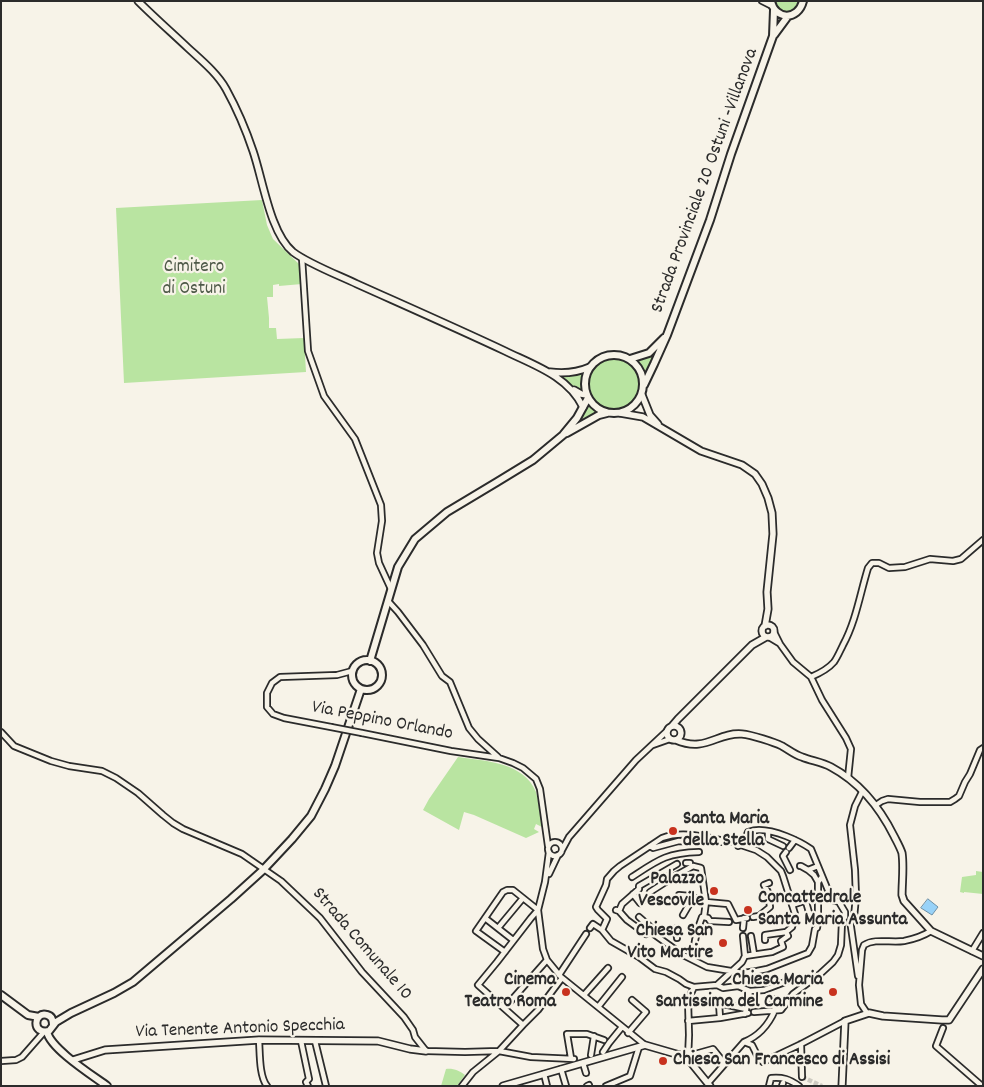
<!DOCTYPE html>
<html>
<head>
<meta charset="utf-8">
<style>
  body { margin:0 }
  #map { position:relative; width:984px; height:1087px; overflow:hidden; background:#f7f3e8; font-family:Dekko,sans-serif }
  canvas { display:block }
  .frame { position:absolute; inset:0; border:2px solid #2b2b2b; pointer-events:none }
</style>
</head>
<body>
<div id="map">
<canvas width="984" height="1087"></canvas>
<div class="frame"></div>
</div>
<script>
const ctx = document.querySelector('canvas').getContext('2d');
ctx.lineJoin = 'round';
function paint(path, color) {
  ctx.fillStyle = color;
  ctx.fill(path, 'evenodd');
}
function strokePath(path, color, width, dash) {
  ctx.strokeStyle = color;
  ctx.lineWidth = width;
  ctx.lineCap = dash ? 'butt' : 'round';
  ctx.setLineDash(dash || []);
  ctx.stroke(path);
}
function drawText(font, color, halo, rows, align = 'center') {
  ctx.font = font + ' Dekko,sans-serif';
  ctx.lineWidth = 4.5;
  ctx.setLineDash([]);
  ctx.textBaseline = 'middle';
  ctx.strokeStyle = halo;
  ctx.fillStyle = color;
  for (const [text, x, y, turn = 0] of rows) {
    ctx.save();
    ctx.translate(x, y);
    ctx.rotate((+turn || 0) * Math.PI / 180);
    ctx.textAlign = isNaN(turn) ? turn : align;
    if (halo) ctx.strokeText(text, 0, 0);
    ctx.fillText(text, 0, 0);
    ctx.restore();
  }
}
const green = new Path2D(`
  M774 1H799C794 17 780 15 774 1Z
  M262 200 267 225 273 239 300 265 302 284 279 286V284L273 285V297H267L269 318V328H276L277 339 304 338 306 372 124 383 116 208Z
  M653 355 655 357 646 373 638 361Z
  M589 384a25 25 0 1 1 50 0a25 25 0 1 1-50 0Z
  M583 373 584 374 583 376V391L581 392 561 377 574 375Z
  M592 405 599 412 581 419 588 406Z
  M458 757C485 761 524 762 536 792 539 803 540 816 542 827L536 824 534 829 539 832 526 838 474 815 464 812 459 830 423 810 429 799Z
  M976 871 983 872V894L964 892V893L960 892 962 877 976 875Z
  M446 1069C453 1068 460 1071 465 1075L457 1086H441Z`);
const water = new Path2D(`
  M928 899 938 907 932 915 921 908Z`);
const minorTunnel = new Path2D(`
  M802 1077 822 1086`);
const minor = new Path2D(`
  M762 1 772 6
  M302 258 308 351 324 396 355 439 381 505 382 521 377 553 379 563 391 589
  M388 601 398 612 423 645 442 676 450 682 469 728 478 739 498 757
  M774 632 780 644 793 662 811 677 822 700 846 738 851 749 848 778
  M769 637 779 643
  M811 677C818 674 828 669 834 662 837 658 840 651 843 645 856 621 860 594 868 568L872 563H879L889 568 905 567 930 559 953 561 961 559 983 540
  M331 727 284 718 273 714 267 707V693L272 683 280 677 337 675 352 671
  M1 732 14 746 51 761 69 766 102 771 116 778 138 793 163 815 173 823 183 829 242 854 281 881 320 918 362 972 404 1017 413 1030 415 1037 426 1051 465 1052 499 1051 531 1057 574 1059
  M362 733 451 751 499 758 513 763 523 768 536 779 540 789 548 846
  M653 745 670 739
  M876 805 882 801 888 799 920 802H950L955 799 959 796 965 782 970 774 980 750 983 748
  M768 831V839L783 846
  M548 849a7 7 0 1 1 14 0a7 7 0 1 1-14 0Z
  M650 846 653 848 679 841 692 842
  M738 846 741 845 756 850 767 857 781 871 783 876 795 914 792 927 786 932 788 936 781 941 783 947 772 952 745 956
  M789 848 795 840
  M562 850 569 837 636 760 667 731
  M549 852 545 882 538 910 543 949 547 960 561 977 645 1045
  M786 852 783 856 790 870
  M686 863H690
  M800 866H801L808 870 818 866
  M808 870 814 875 818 882
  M549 874 558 855
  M632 877C658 860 666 853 699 852
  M650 892 675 876 693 866 701 868 706 902 704 917H702C698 927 693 944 694 954
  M633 894 640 903 646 898
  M679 895 690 896 706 902 728 904 736 920 747 918
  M792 905 801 902
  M616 910 619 911 622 904 639 889V886L677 864
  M619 911 627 920 646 934
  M683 915 693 898
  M810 916 806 902 805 896H813
  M639 917 654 930 653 933 655 935 676 950
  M704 917 708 918 710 921 729 922
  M753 917 759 916 770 907 768 892 764 885 769 883
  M485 918 513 940
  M850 920H852L854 917 856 897 855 870 850 825 855 806 862 792
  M850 920 858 976
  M498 928 523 898
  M590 928 593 924 602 930 611 941 639 957 655 969 666 972 679 979 686 984 694 987
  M743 928 744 918
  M675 929 673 931 677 936V938
  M602 930 607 919 598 910 596 907 606 885 607 879 614 871 620 866 662 838C681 831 701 836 720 840L721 842C729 842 739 841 746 837L748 832C751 831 755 830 759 830 775 830 798 840 811 849L832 900 839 902 845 912V917L842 921 841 945 838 955 833 962 820 974 793 994 781 1010 754 1012
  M751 936 754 954
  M765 940V935L786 932
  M972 951 983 933
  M505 952 476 931 503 892 507 890H513L538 910 531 918 497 962 478 985 523 1025
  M679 953 707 967 743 973 757 971 767 969 808 953 812 946 815 929 817 928 818 920V882L822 877
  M559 975 586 934
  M717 985 723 988 738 986 750 991 745 1014
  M750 991 764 990 785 982
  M584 995 608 968
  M773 999 775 1010
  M508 1004 547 960
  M598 1007 622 977
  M867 1013 861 1004 859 985 862 950 864 945C875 938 891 943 904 941 914 939 923 936 931 931
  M720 1018 719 1003 746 1009
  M688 1021 720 1018 748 1013
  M943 1028 936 1046 982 1086
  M628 1033 646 1012 632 1000
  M259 1040C260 1053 259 1076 267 1086
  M301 1041 309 1079 306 1082 308 1086
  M315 1041 326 1086
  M744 1042 752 1045 759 1059 763 1062 801 1044 845 1021
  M801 1044 802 1077
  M603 1052 609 1043 622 1027
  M591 1055 594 1036
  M688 1056 713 1049 725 1064
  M571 1058 567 1034H587L604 1040
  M688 1059 689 1035 688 1000 694 987 717 985 742 962 745 956 743 936
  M1 1061 16 1060 22 1057 44 1032
  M583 1063 586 1073
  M561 1069 566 1086
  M544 1074 547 1086
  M708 1083 744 1042C759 1036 769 1024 775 1010
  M462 1086 473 1072 499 1051 523 1025 538 1010 562 978
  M587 1086 589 1085
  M606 1086 630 1076 639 1047
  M769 1086 771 1078C783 1077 789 1079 799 1086
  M782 1086 783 1083`);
const tertiary = new Path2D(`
  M138 1C154 17 171 32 188 48 201 60 217 73 226 89 237 109 246 130 253 151 263 180 270 233 293 252 309 264 338 275 357 284 406 306 456 328 505 351 534 365 568 376 583 407
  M550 372C564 374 576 373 590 367
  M574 390 581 394 587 395
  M642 395 650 415 658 424
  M620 413 643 417 701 451 742 465 755 474 762 484 768 498 772 513 773 534 767 592 768 609 765 626
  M762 631a6 6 0 1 1 12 0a6 6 0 1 1-12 0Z
  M667 733a7 7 0 1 1 14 0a7 7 0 1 1-14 0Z
  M672 726 678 719 752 645 766 637
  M676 740C706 753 717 732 742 734 752 735 774 742 782 746 789 750 795 755 802 757 812 761 822 762 831 767 859 782 880 808 894 836 897 842 900 847 902 853 904 867 902 882 902 895L904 901 931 931 983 956
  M73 1060 105 1050 259 1040 378 1041 410 1049 426 1051
  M503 1086 645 1045 683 1056 688 1059 710 1086
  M842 1086 845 1021 869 1013 883 1016 942 1020H949L983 969`);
const secondary = new Path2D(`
  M771 1C775 20 798 21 803 1
  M774 35 788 16
  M585 384a29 29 0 1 1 58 0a29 29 0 1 1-58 0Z
  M630 359 649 353 664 338
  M644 385 654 364 667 335 710 220 731 154 773 36 774 10
  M567 433 599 415 607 413
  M352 675a15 15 0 1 1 30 0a15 15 0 1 1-30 0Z
  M370 661 398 567 415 539 447 512 497 482 533 460 563 435 577 418 588 398
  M1 995 28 1015 39 1017
  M53 1025C53 1020 52 1016 47 1015 34 1011 31 1035 49 1031L56 1022 71 1013 114 993 133 982 231 899 263 870 292 839 311 816 325 789 335 766 361 689
  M47 1032C51 1049 92 1075 107 1086`);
const minorBridge = new Path2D(`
  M331 727 362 733`);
const markers = [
  [673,831,5,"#c8321e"],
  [714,891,5,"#c8321e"],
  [748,910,5,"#c8321e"],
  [723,943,5,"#c8321e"],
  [566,992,5,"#c8321e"],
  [833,992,5,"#c8321e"],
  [663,1061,5,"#c8321e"]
];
const streetNames = [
  ["Strada Provinciale 20 Ostuni -Villanova",706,181,-70],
  ["Via Peppino Orlando",382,722,11],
  ["Strada Comunale 10",361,945,49],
  ["Via Tenente Antonio Specchia",240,1030,-2]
];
const parkNames = [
  ["Cimitero",194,268],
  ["di Ostuni",194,290]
];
const poiNames = [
  ["Santa Maria",683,820,"left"],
  ["della Stella",683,842,"left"],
  ["Palazzo",704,880],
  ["Vescovile",704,902],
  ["Concattedrale",758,899,"left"],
  ["Santa Maria Assunta",758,921,"left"],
  ["Chiesa San",713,932],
  ["Vito Martire",713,954],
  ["Cinema",556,981],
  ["Teatro Roma",556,1003],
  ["Chiesa Maria",823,981],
  ["Santissima del Carmine",823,1003],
  ["Chiesa San Francesco di Assisi",673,1061,"left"]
];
paint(green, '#b9e4a1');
paint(water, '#98d2f8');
strokePath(water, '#6c8fa6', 1);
strokePath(minorTunnel, '#cecbc2', 4.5, [4.5, 2]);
strokePath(minor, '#2b2b2b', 8);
strokePath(tertiary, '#2b2b2b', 9);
strokePath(secondary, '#2b2b2b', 10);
strokePath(minor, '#f7f3e8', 4.5);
strokePath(tertiary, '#f7f3e8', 5.5);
strokePath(secondary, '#f7f3e8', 6);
strokePath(minorBridge, '#2b2b2b', 8, []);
strokePath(minorBridge, '#f7f3e8', 4.5);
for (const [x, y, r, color] of markers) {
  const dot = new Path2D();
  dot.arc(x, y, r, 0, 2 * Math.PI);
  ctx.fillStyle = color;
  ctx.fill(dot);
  strokePath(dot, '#f7f3e8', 2);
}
drawText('19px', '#2b2b2b', '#f7f3e8', streetNames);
drawText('19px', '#4e5948', '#f7f3e8', parkNames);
drawText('bold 19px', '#2b2b2b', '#f7f3e8', poiNames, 'right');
</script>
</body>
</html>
